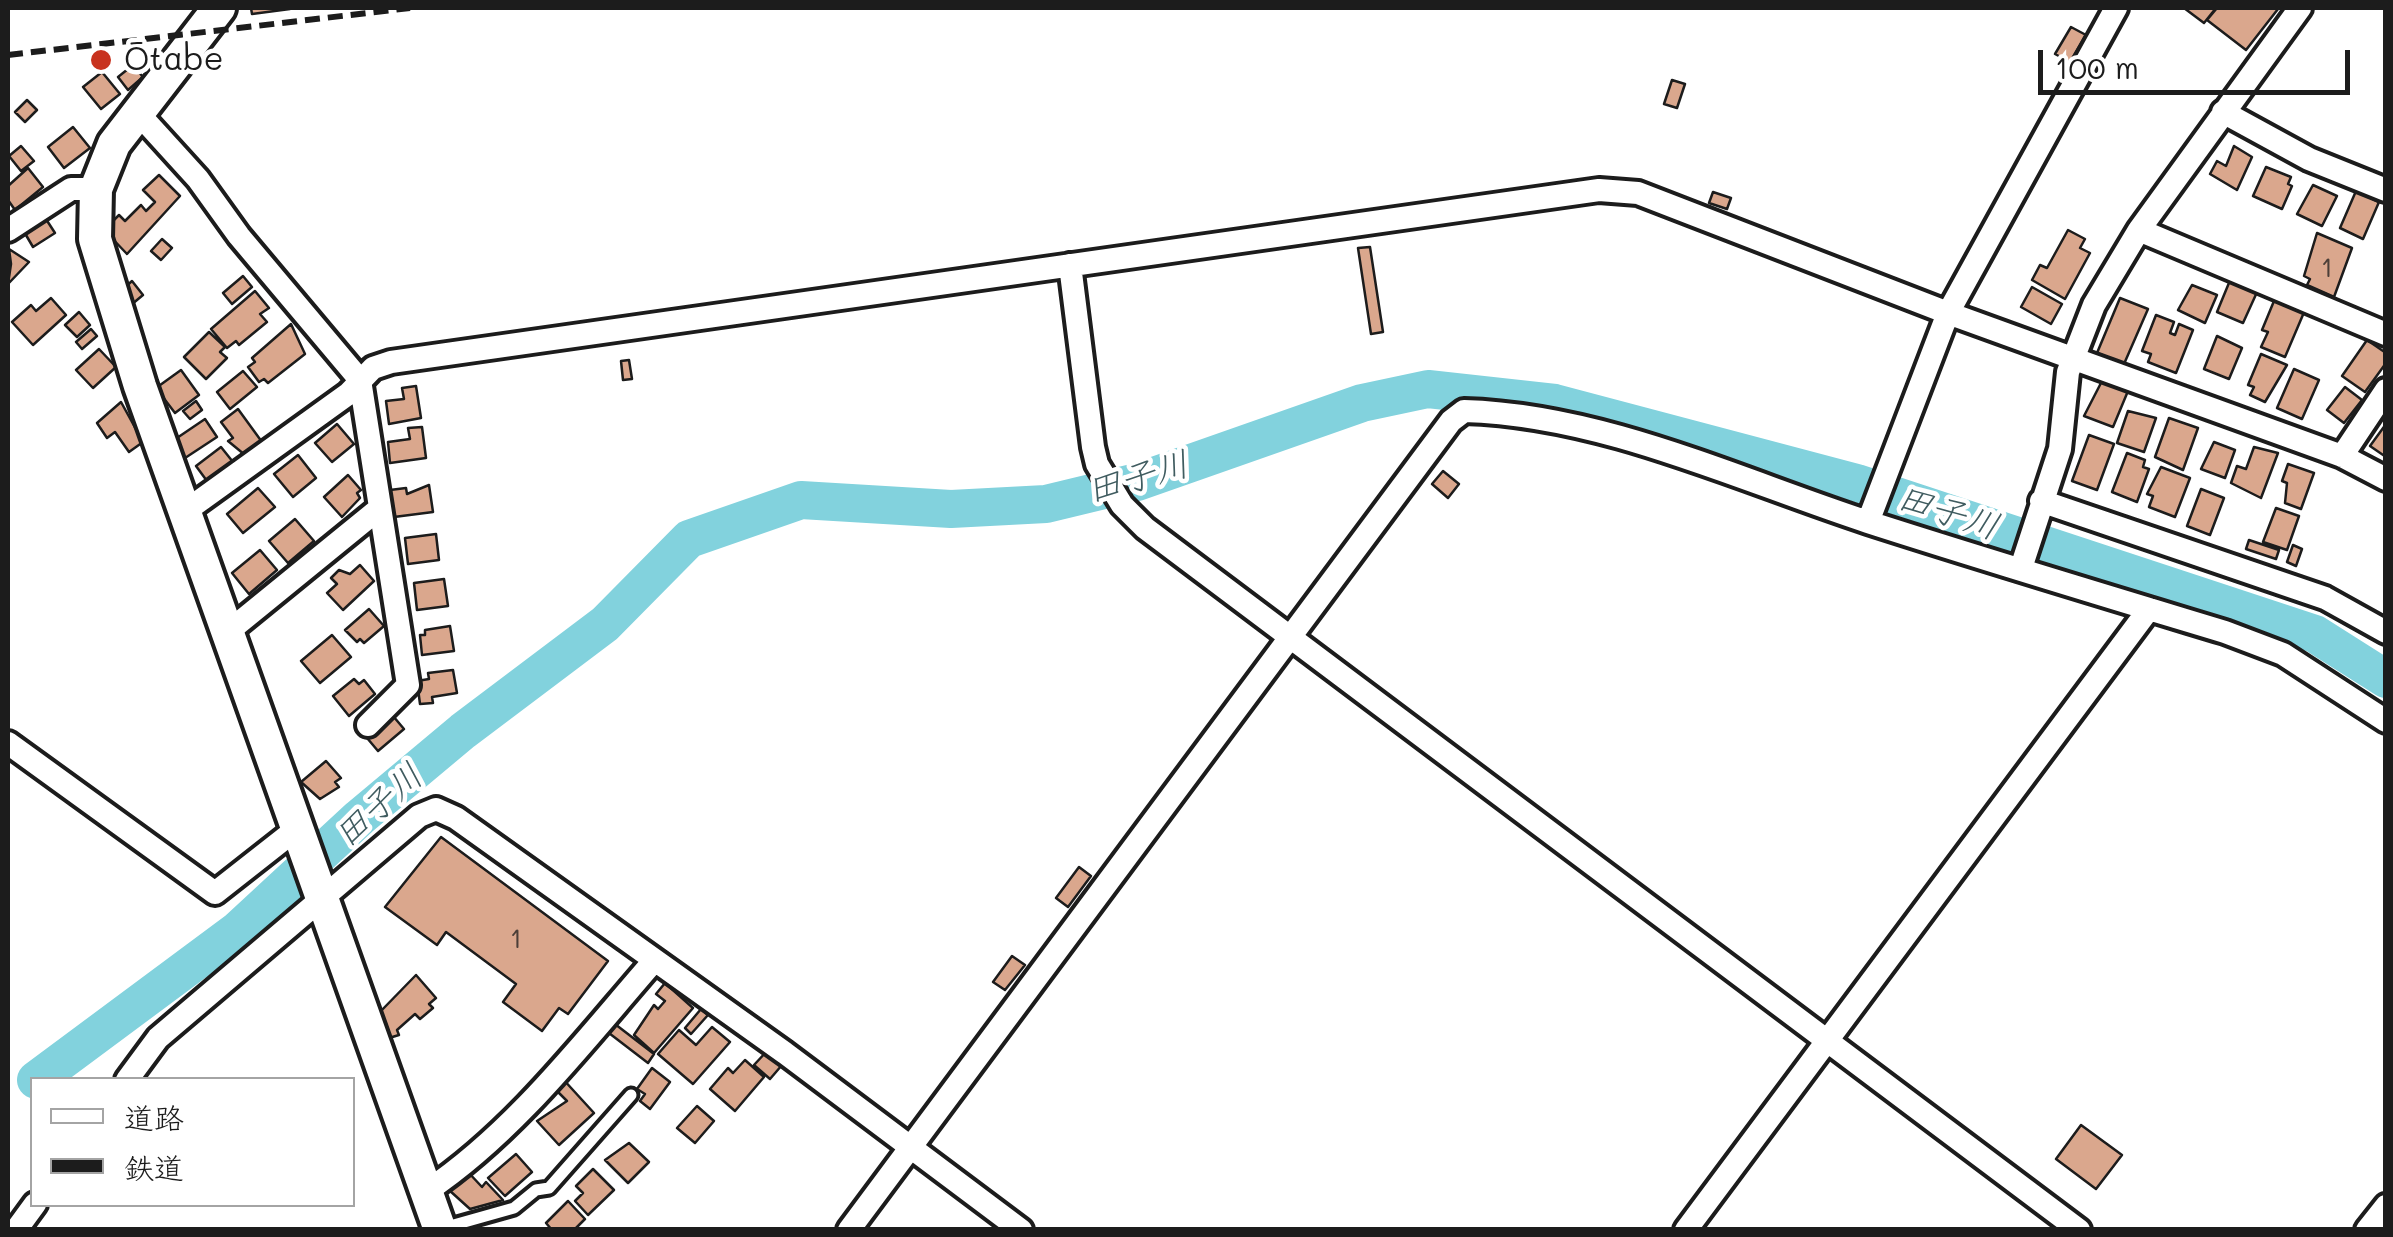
<!DOCTYPE html>
<html>
<head>
<meta charset="utf-8">
<style>
  body { margin:0 }
  #map { position:relative; width:2393px; height:1237px; overflow:hidden; background:#fff; font-family:Mali,"Klee One",sans-serif }
  canvas { display:block }
  .frame { position:absolute; inset:0; border:10px solid #1c1c1c; pointer-events:none }
  .legend { position:absolute; left:30px; top:1077px; width:325px; height:130px; box-sizing:border-box; background:#fff; border:2px solid #a4a4a4; margin:0; padding:12px 18px; list-style:none; font-size:30px; color:#1c1c1c }
  .legend li { display:flex; align-items:center; gap:20px; height:50px }
  .legend b { width:50px; border:2px solid #a4a4a4 }
  .scale { position:absolute; left:2038px; top:50px; width:312px; height:45px; box-sizing:border-box; border:5px solid #1c1c1c; border-top:0; padding-left:12px; font-size:30px; line-height:35px; white-space:nowrap; color:#1c1c1c; -webkit-text-stroke:8px #fff; paint-order:stroke }
</style>
</head>
<body>
<div id="map">
<canvas width="2393" height="1237"></canvas>
<div class="frame"></div>
<ul class="legend">
<li><b style="height:12px;background:#fff"></b>道路</li>
<li><b style="height:12px;background:#1c1c1c"></b>鉄道</li>
</ul>
<div class="scale">100 m</div>
</div>
<script>
const ctx = document.querySelector('canvas').getContext('2d');
ctx.lineJoin = 'round';
function strokePath(path, color, width, dash) {
  ctx.strokeStyle = color;
  ctx.lineWidth = width;
  ctx.lineCap = dash ? 'butt' : 'round';
  ctx.setLineDash(dash || []);
  ctx.stroke(path);
}
function paint(path, color) {
  ctx.fillStyle = color;
  ctx.fill(path, 'evenodd');
}
function drawText(font, color, halo, rows, align = 'center') {
  ctx.font = font + ' Mali,"Klee One",sans-serif';
  ctx.lineWidth = 9;
  ctx.setLineDash([]);
  ctx.textBaseline = 'middle';
  ctx.strokeStyle = halo;
  ctx.fillStyle = color;
  for (const [text, x, y, turn = 0] of rows) {
    ctx.save();
    ctx.translate(x, y);
    ctx.rotate((+turn || 0) * Math.PI / 180);
    ctx.textAlign = isNaN(turn) ? turn : align;
    if (halo) ctx.strokeText(text, 0, 0);
    ctx.fillText(text, 0, 0);
    ctx.restore();
  }
}
const river = new Path2D(`
  M36 1080 238 930 359 818 463 731 605 624 689 539 801 500 951 509 1046 504 1137 482 1362 403 1428 389 1555 403 1857 483 2315 634 2386 679`);
const building = new Path2D(`
  M251 8H290V9L252 14Z
  M2184 8H2216L2204 23Z
  M2217 8H2276L2278 9 2246 50 2207 20Z
  M2071 27 2086 35 2070 62 2055 54Z
  M133 65 143 77 128 90 118 77Z
  M102 72 120 94 101 109 83 87Z
  M1672 80 1685 84 1677 108 1664 104Z
  M27 100 37 110 25 122 15 112Z
  M73 127 90 148 64 168 48 147Z
  M21 146 34 161 21 171 9 156Z
  M2234 146 2252 157 2237 190 2210 174 2217 161 2226 166Z
  M2266 167 2291 177 2288 184 2292 186 2282 209 2253 196Z
  M28 168 43 187 15 210 8 200V186Z
  M159 175 180 196 127 254 107 233V227L119 215 125 221 141 205 146 211 155 202 143 190Z
  M2313 185 2337 196 2322 226 2297 214Z
  M2356 191 2379 202 2363 239 2340 228Z
  M1713 192 1731 198 1727 209 1709 203Z
  M44 216 55 233 33 247 23 230Z
  M2068 230 2085 239 2080 248 2090 253 2065 299 2032 280 2040 265 2047 268Z
  M2317 233 2352 248 2334 297 2307 285 2310 279 2304 276Z
  M162 239 172 248 161 260 151 251Z
  M1370 247 1383 332 1371 334 1358 248Z
  M9 249 29 262 8 284 11 264Z
  M243 276 252 287 232 304 223 293Z
  M2231 278 2258 290 2243 323 2217 312Z
  M132 281 143 295 131 305 122 290Z
  M2192 285 2217 295 2205 323 2178 310Z
  M2032 287 2062 304 2051 324 2021 307Z
  M255 291 269 308 260 314 267 322 239 345 236 341 227 348 211 329Z
  M51 298 66 315 33 345 12 322 31 305 36 311Z
  M2120 298 2148 309 2124 364 2097 353Z
  M2274 301 2305 310 2285 357 2261 347 2268 332 2262 330Z
  M79 312 90 325 77 337 65 325Z
  M2156 315 2174 322 2170 333 2175 335 2179 324 2193 330 2176 373 2148 362 2151 354 2142 351Z
  M291 324 305 354 268 383 264 379 259 382 248 367 255 362 252 358Z
  M91 329 97 336 82 349 76 342Z
  M209 332 225 347 220 352 227 358 206 379 184 357Z
  M2217 336 2242 348 2229 379 2204 369Z
  M2367 340 2386 353V363L2365 392 2342 376Z
  M99 349 116 367 93 388 76 370Z
  M2261 354 2287 365 2265 402 2250 395 2254 387 2248 385Z
  M629 360 632 379 623 380 621 361Z
  M2294 369 2319 380 2302 419 2277 408Z
  M181 370 199 395 175 413 156 388Z
  M243 371 257 387 230 409 217 392Z
  M2102 381 2128 391 2113 427 2084 416Z
  M416 386 421 418 389 424 386 401 404 399 402 388Z
  M2345 387 2362 400 2344 423 2327 410Z
  M196 401 202 410 190 419 183 411Z
  M121 402 143 442 129 452 115 432 107 438 97 423Z
  M238 409 262 442 245 455 228 441 233 438 221 422Z
  M2128 411 2156 418 2144 452 2117 443Z
  M2169 418 2198 428 2183 470 2155 457Z
  M205 419 217 437 182 460 174 440Z
  M337 424 354 444 332 462 315 443Z
  M2386 424V457L2370 446Z
  M422 427 426 458 390 463 388 442 410 439 408 428Z
  M2089 435 2114 444 2097 490 2072 481Z
  M2214 442 2235 450 2225 478 2201 469Z
  M221 447 233 462 207 481 196 466Z
  M2254 447 2278 453 2261 498 2231 483 2237 466 2246 469Z
  M2127 453 2145 460 2143 467 2149 469 2137 502 2112 492Z
  M298 455 316 478 293 497 274 474Z
  M2288 464 2314 473 2301 509 2285 503 2287 483 2282 481Z
  M2161 467 2190 478 2175 517 2149 507 2153 496 2147 494Z
  M1443 471 1459 484 1448 498 1432 484Z
  M348 475 361 490 357 493 360 498 342 517 324 497Z
  M429 485 433 512 394 517 390 490 406 488 407 494Z
  M258 488 275 507 243 533 227 514Z
  M2201 489 2224 498 2210 535 2187 526Z
  M2276 508 2299 516 2287 550 2263 542Z
  M295 519 314 541 288 563 269 541Z
  M436 534 439 560 408 564 405 538Z
  M2249 540 2279 550 2276 559 2246 549Z
  M2293 545 2302 549 2296 566 2287 562Z
  M260 550 277 570 249 594 232 573Z
  M360 565 374 581 343 610 327 593 337 584 331 578 339 570 350 574Z
  M444 579 448 606 417 610 414 583Z
  M369 609 384 626 364 643 360 639 357 642 345 630Z
  M450 626 454 651 422 655 420 635H425V630Z
  M332 635 351 657 320 683 301 661Z
  M453 670 457 693 432 697 433 703 420 704 417 681 429 679 428 673Z
  M354 679 359 684 364 680 375 694 349 716 333 696Z
  M388 710 404 729 378 751 362 732Z
  M326 761 341 778 335 782 339 787 320 799 301 782Z
  M441 837 608 961 568 1014 559 1008 542 1031 503 1002 516 984 446 932 437 945 385 907Z
  M1079 867 1091 876 1068 907 1056 898Z
  M1012 956 1025 965 1005 990 993 982Z
  M416 975 436 998 429 1004 433 1008 420 1019 415 1014 397 1030 399 1035 389 1038 379 1013Z
  M665 983 693 1008 654 1053 634 1035 654 1005 658 1009 665 1001 656 994Z
  M701 1009 708 1015 691 1034 685 1028Z
  M611 1021 654 1054 648 1063 605 1030Z
  M712 1027 730 1042 693 1084 658 1054 679 1030 696 1045Z
  M767 1051 782 1065 770 1079 754 1065Z
  M745 1060 764 1077 735 1111 710 1089 728 1068 733 1073Z
  M652 1068 670 1082 650 1109 640 1101 645 1094 637 1089Z
  M562 1078 594 1113 559 1145 537 1121 567 1101 553 1087Z
  M697 1106 714 1121 695 1143 677 1128Z
  M2081 1125 2122 1155 2096 1189 2056 1159Z
  M629 1143 649 1162 628 1183 605 1160Z
  M516 1154 532 1172 505 1196 488 1178Z
  M593 1169 614 1190 588 1215 575 1201 583 1193 576 1186Z
  M468 1172 482 1187 486 1182 503 1200 470 1209 449 1190Z
  M568 1201 585 1219 574 1230H552L546 1223Z`);
const lane = new Path2D(`
  M443 1228 514 1208 536 1190 549 1188 631 1095`);
const street = new Path2D(`
  M2223 112 2309 159 2386 190
  M138 113 198 179 239 236 360 380 408 685 368 725
  M8 230 71 189H96
  M2139 230 2386 334
  M1070 265 1093 447 1097 464 1122 505 1145 528 2079 1230
  M2342 456 2386 390
  M2041 501 2325 598 2386 632
  M187 510 348 394 373 368 391 362 1599 190 1638 193 1948 313 2342 456 2386 479
  M1868 522 1948 313 2116 8
  M2021 568 2060 449 2068 372 2094 305 2139 230 2300 8
  M229 631 380 508
  M8 743 215 893 299 827
  M127 1080 158 1038 419 816 436 809 456 818 785 1053 1021 1230
  M427 1191C515 1132 584 1041 653 962
  M16 1230 35 1204
  M849 1230 1451 421 1464 411C1603 415 1737 479 1868 522 1986 560 2106 596 2225 632L2283 654 2386 721
  M1686 1230 2149 609
  M2367 1230 2386 1206`);
const secondary = new Path2D(`
  M219 8 114 144 96 189 95 239 140 386 440 1230`);
const rail = new Path2D(`
  M8 55 410 8`);
const markers = [
  [101,60,12,"#c8321e"]
];
const numberNames = [
  ["1",2327,268],
  ["1",516,939]
];
const poiNames = [
  ["Ōtabe",124,60]
];
const waterNames = [
  ["田子川",1138,478,-16],
  ["田子川",1948,513,18],
  ["田子川",379,806,-42]
];
strokePath(river, '#82d2dd', 38);
paint(building, '#daa78d');
strokePath(building, '#1c1c1c', 2.5);
strokePath(lane, '#1c1c1c', 19);
strokePath(street, '#1c1c1c', 30);
strokePath(secondary, '#1c1c1c', 40);
strokePath(lane, '#fff', 11);
strokePath(street, '#fff', 22);
strokePath(secondary, '#fff', 32);
strokePath(rail, '#1c1c1c', 6, [15, 8]);
for (const [x, y, r, color] of markers) {
  const dot = new Path2D();
  dot.arc(x, y, r, 0, 2 * Math.PI);
  ctx.fillStyle = color;
  ctx.fill(dot);
  strokePath(dot, '#fff', 4);
}
drawText('28px', '#4c3f38', null, numberNames);
drawText('32px', '#1c1c1c', '#fff', poiNames, 'left');
drawText('italic 35px', '#405c60', '#fff', waterNames);
</script>
</body>
</html>
